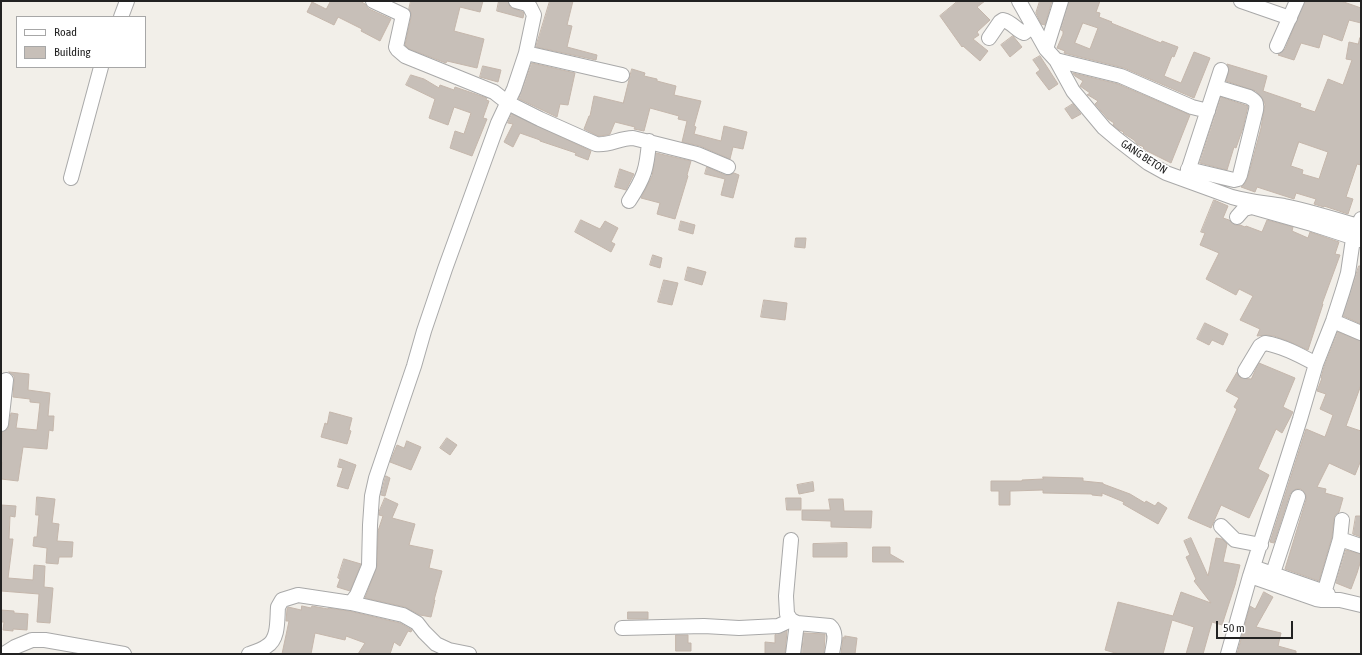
<!DOCTYPE html>
<html>
<head>
<meta charset="utf-8">
<style>
  body { margin:0 }
  #map { position:relative; width:1362px; height:655px; overflow:hidden; background:#f2efe9; font-family:"Asap Condensed",sans-serif }
  canvas { display:block }
  .frame { position:absolute; inset:0; border:2px solid #222; pointer-events:none }
  .legend { position:absolute; left:16px; top:16px; width:130px; height:52px; box-sizing:border-box; background:#fff; border:1px solid #a7a7a7; margin:0; padding:5px 7px; list-style:none; font-size:12px; color:#222 }
  .legend li { display:flex; align-items:center; gap:8px; height:20px }
  .legend b { width:20px; border:1px solid #a7a7a7 }
  .scale { position:absolute; left:1216px; top:621px; width:77px; height:18px; box-sizing:border-box; border:2px solid #222; border-top:0; padding-left:5px; font-size:12px; line-height:14px; white-space:nowrap; color:#222; -webkit-text-stroke:3px #fff; paint-order:stroke }
</style>
</head>
<body>
<div id="map">
<canvas width="1362" height="655"></canvas>
<div class="frame"></div>
<ul class="legend">
<li><b style="height:5px;background:#fff"></b>Road</li>
<li><b style="height:11px;background:#c7bfb8"></b>Building</li>
</ul>
<div class="scale">50 m</div>
</div>
<script>
const ctx = document.querySelector('canvas').getContext('2d');
ctx.lineJoin = 'round';
function paint(path, color) {
  ctx.fillStyle = color;
  ctx.fill(path, 'evenodd');
}
function strokePath(path, color, width, dash) {
  ctx.strokeStyle = color;
  ctx.lineWidth = width;
  ctx.lineCap = dash ? 'butt' : 'round';
  ctx.setLineDash(dash || []);
  ctx.stroke(path);
}
function drawText(font, color, halo, rows, align = 'center') {
  ctx.font = font + ' "Asap Condensed",sans-serif';
  ctx.lineWidth = 3.5;
  ctx.setLineDash([]);
  ctx.textBaseline = 'middle';
  ctx.strokeStyle = halo;
  ctx.fillStyle = color;
  for (const [text, x, y, turn = 0] of rows) {
    ctx.save();
    ctx.translate(x, y);
    ctx.rotate((+turn || 0) * Math.PI / 180);
    ctx.textAlign = isNaN(turn) ? turn : align;
    if (halo) ctx.strokeText(text, 0, 0);
    ctx.fillText(text, 0, 0);
    ctx.restore();
  }
}
const building = new Path2D(`
  M331 1H360L365 4 369 9 391 19 380 41 361 31 362 29 338 17 334 25 307 12 312 2 326 9Z
  M411 1H483L480 12 460 7 454 31 484 39 477 68 447 61 446 63 409 49 405 45 411 17V13L409 9Z
  M499 1H508L510 7 523 12 524 13 523 18 497 11Z
  M550 1H573L567 25 572 26 567 47 597 55 596 60 536 47Z
  M958 1H985L977 7 990 20 977 32 979 35 973 39 988 51 980 61 963 46 962 47 940 16Z
  M1040 1H1052L1045 25 1041 24 1036 13Z
  M1069 1H1100L1096 12 1100 13 1099 17 1112 22 1111 23 1161 43 1162 41 1178 47 1174 57 1172 56 1164 76 1181 83 1194 52 1210 58 1194 98 1124 68 1064 53 1065 51 1057 48 1063 34V31L1061 30ZM1083 23 1098 28 1090 49 1075 43Z
  M1305 1H1341L1361 8V23L1349 20 1342 41 1323 34 1319 48 1301 43 1294 60 1278 55 1285 49Z
  M1013 36 1022 47 1010 57 1001 45Z
  M1360 38 1361 39V165L1357 164 1346 197 1353 199 1348 214 1324 206V207L1314 204 1316 199 1296 193 1294 199 1257 187 1255 192 1241 187 1245 183 1248 177 1261 128 1265 104 1262 98 1256 91 1226 81 1229 69 1227 64 1267 76 1263 91 1301 104 1300 107 1315 112 1328 79 1343 85 1352 60 1346 59 1349 42 1358 44ZM1299 142 1328 152 1319 179 1302 174 1303 170 1291 166Z
  M1040 56 1058 84 1049 90 1036 73 1040 70 1033 60Z
  M532 63 575 73 568 105 560 104 557 117 519 99Z
  M483 66 501 70 498 82 480 77Z
  M632 69 645 73 644 76 657 79V81L676 86 674 95 701 101 694 126 696 127 694 134 721 141 724 126 747 132 743 149 733 147 730 159 700 146 682 142 687 121 678 119 679 116 650 108 644 131 634 129 635 127 615 122 610 134 608 135 598 136 584 129 589 116H590L594 96 623 103Z
  M1073 73 1118 84 1190 115 1171 163 1147 151 1143 148 1144 147 1137 144 1134 140 1123 133 1124 132 1119 130 1113 125 1114 123 1108 119 1095 104 1098 101 1088 95H1087L1090 93 1080 86 1083 81 1075 76Z
  M411 75 424 79 439 88 440 85 454 90 455 87 487 98 486 100 489 101 483 118 487 119 472 156 450 148 455 131 464 134 471 113 454 107 448 125 429 118 435 99 406 85Z
  M1221 97 1248 106 1243 128 1236 148 1234 147 1227 170 1200 163Z
  M1073 104 1081 114 1072 119 1065 109Z
  M512 114 591 151 588 160 575 155 576 153 540 141V140L520 133 513 147 504 142 513 124 508 123Z
  M656 153 691 161 687 175 688 176 675 219 657 214 660 203 641 198 652 176Z
  M707 167 725 175H729L734 173 739 175 733 198 721 195 725 179 705 174Z
  M620 169 634 174 626 190 615 187Z
  M1214 200 1228 206 1223 218 1229 220 1235 225H1240L1245 227 1246 226 1262 232 1267 220 1293 227 1292 231 1308 238 1310 232 1339 242 1335 254 1340 255 1322 304H1323L1308 350 1288 341 1274 336 1266 335 1257 336 1260 329 1240 320 1253 296 1239 289 1236 295 1206 279 1219 253 1200 245 1205 233 1201 232Z
  M581 220 600 229 605 221 618 228 611 242 615 244 611 252 575 232Z
  M681 221 695 225 693 234 679 230Z
  M796 238H806L805 248 795 247Z
  M653 255 662 258 660 268 650 265Z
  M1359 266H1361V324L1343 316Z
  M688 267 706 272 702 285 685 280Z
  M664 280 678 283 672 305 658 302Z
  M764 300 787 303 785 320 761 317Z
  M1205 323 1228 334 1223 345 1212 340 1209 345 1197 339Z
  M1338 332 1361 341V385L1346 426 1361 431V460L1355 475 1329 463 1317 487 1326 489 1325 493 1343 498 1339 512 1335 515 1334 519 1332 537 1319 581 1285 569 1306 500V495L1301 489H1296L1290 494 1274 543 1270 542 1306 429 1325 437 1333 415 1320 409 1326 394 1317 391 1322 378H1321L1324 367Z
  M1259 363 1295 378 1283 407 1293 412 1282 433 1276 429 1258 469 1269 475 1249 518 1221 505 1211 528 1188 518 1237 409 1234 407 1239 398 1226 391 1237 372 1238 375 1241 378 1251 379Z
  M9 372 29 374 28 390 50 393 48 416H54L53 431 49 430 47 449 23 447 18 481 1 479 2 462H1L2 432 8 429 11 413 18 414 16 428 37 430 40 403 30 402V399L13 397 14 381V376Z
  M330 412 352 418 349 430 351 431 347 444 321 437 325 423 327 424Z
  M447 438 457 445 450 455 440 448Z
  M407 441 421 447 411 470 390 462 397 445 404 448Z
  M340 459 356 465 348 489 337 486 343 468 338 467Z
  M386 476 390 478 385 496 381 495Z
  M1043 477 1083 478V481L1103 483V484L1130 494 1145 503 1146 501 1155 506 1158 502 1167 508 1158 524 1123 504 1124 502 1102 493V496L1092 495V494L1043 493V490L1012 491H1010V505H999V491H991V481H1022V480L1043 479Z
  M813 482 814 491 799 494 797 485Z
  M37 497 55 499 52 523 59 524 57 541 73 542 72 557H59L58 564 46 563 47 548 33 546 34 537H37L39 515H36Z
  M385 498 398 504 392 518 415 524 409 545 433 550 429 568 442 571 434 600H435L431 617 420 615 405 607 365 598 377 566 378 531 383 516 379 515V512Z
  M786 498H801V510H787Z
  M829 499H843L844 511H872L871 528 831 527V521L802 520V510H830Z
  M1 505 16 506 15 517 10 516 9 539H13L8 578 33 580 34 565 45 566 44 587 53 588 50 623 37 622 39 594 1 591Z
  M1356 516H1361V537L1353 534Z
  M1191 538 1208 576 1216 538 1222 539 1227 544 1223 562 1240 565 1235 585 1222 625 1212 622 1203 654H1186L1194 627 1172 620 1163 654H1119L1105 650 1118 602 1173 616 1181 592 1211 603 1194 581 1196 579 1186 557 1190 555 1184 541Z
  M847 543V557H813V544Z
  M873 547H890V554L904 562H873Z
  M1346 550 1361 554V560L1357 573 1351 589 1336 583Z
  M344 559 361 564 350 591 337 587 340 579 338 578Z
  M1264 592 1273 597 1256 627 1281 633 1278 646 1296 651V654H1237L1250 606 1255 609Z
  M302 606 311 608 312 606 328 609V608L349 611 400 623 412 630 411 632 408 631 400 646 394 642 390 654H358L365 643 346 636 345 640 315 633 311 654H282L289 621H286L287 609 288 607 301 610Z
  M1 610 14 611V613L28 614 27 630 13 629V631L3 630 4 622H1Z
  M628 612H648V619H628Z
  M787 631 785 654H765V642L775 643V635Z
  M804 633 825 634 824 654H802Z
  M676 635H688V643H691V651H676Z
  M845 636 857 638 855 654H841L843 637 845 638Z`);
const minor = new Path2D(`
  M373 1 403 15 396 47 398 50 405 56 494 92 508 103 540 119 596 144C609 146 619 138 633 138L697 154 728 167
  M1019 1 1046 49 1056 60 1073 91 1104 128 1117 139 1148 163 1166 173 1232 197C1249 202 1267 203 1284 206 1309 211 1334 219 1359 226
  M1241 1 1290 18
  M121 17 127 1
  M989 38 1000 22 1003 20C1012 22 1016 30 1024 33L1033 26
  M1277 46 1297 1
  M1046 49 1061 1
  M526 53 622 75
  M1056 60 1121 76 1192 107 1208 111
  M1188 169 1234 180 1238 179 1240 175 1256 110C1257 103 1256 101 1249 97L1216 87
  M1186 177 1221 70
  M71 178 101 67
  M629 201C644 178 647 169 649 141
  M1237 217 1244 209 1252 207 1312 224 1361 240
  M1333 321 1361 333
  M1245 371 1260 346 1265 343C1283 346 1300 355 1316 364
  M1 424 6 380
  M1221 526 1235 540 1261 545
  M1340 539 1361 546
  M791 540 786 596 787 614 791 620 797 623
  M1253 567 1325 592 1328 594
  M1273 573 1298 497
  M1250 576 1316 599 1322 600H1340L1361 605
  M1322 600 1340 539 1342 520
  M351 603 357 595 369 566 370 525 372 496 376 478 414 366 424 331 445 269 498 123 514 89 526 53 534 15 530 7 527 4 516 1
  M622 628 704 626 739 628 778 626 791 620
  M4 654 15 647 32 640H45L124 654
  M249 654C255 652 262 650 267 646 279 639 277 619 278 607L282 600 298 595 351 603 403 615 417 623 424 632 436 644 449 650 469 654
  M793 654 797 623 830 626C838 633 833 645 832 654
  M1228 654 1250 576 1300 419 1316 364 1333 321 1343 290 1348 273 1353 239 1361 219`);
const streetNames = [
  ["GANG BETON",1144,157,33]
];
paint(building, '#c7bfb8');
strokePath(building, '#c4b6ab', 1);
strokePath(minor, '#a9a9a9', 16);
strokePath(minor, '#fff', 14);
drawText('11px', '#222', '#fff', streetNames);
</script>
</body>
</html>
